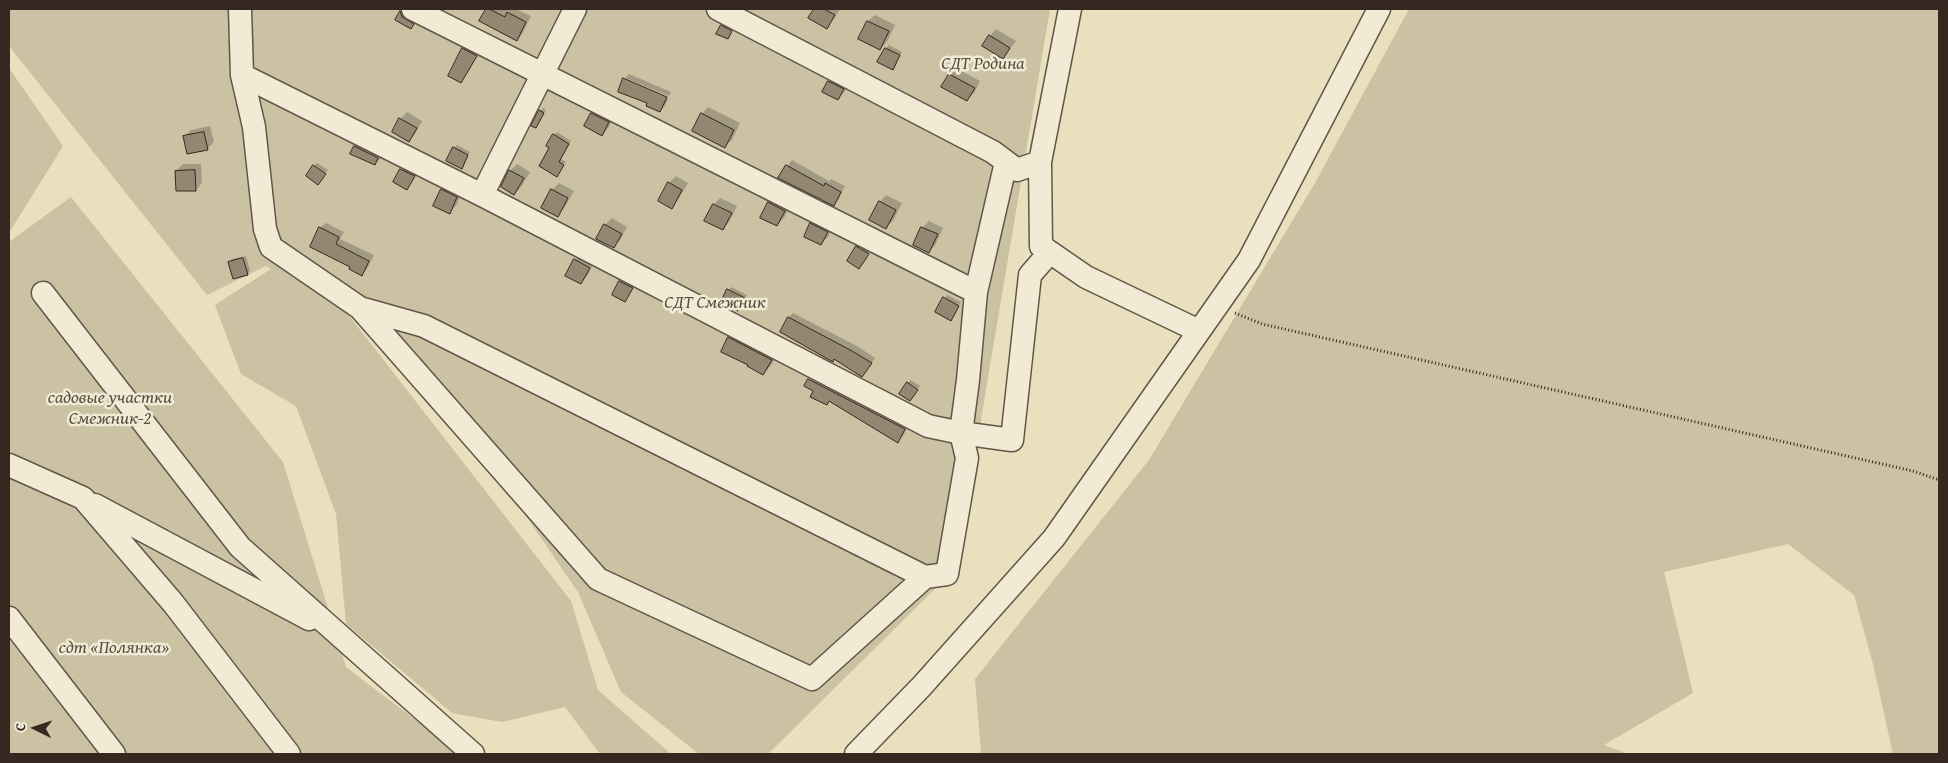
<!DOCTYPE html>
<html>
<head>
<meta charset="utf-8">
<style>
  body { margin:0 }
  #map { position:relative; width:1948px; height:763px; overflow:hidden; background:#eae0be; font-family:"Gentium Book Plus",serif }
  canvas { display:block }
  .frame { position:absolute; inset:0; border:10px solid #362720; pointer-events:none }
  .north { position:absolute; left:10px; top:703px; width:50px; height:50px; -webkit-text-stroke:4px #f1ebd5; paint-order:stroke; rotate:274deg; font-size:14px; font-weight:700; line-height:20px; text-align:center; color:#362720 }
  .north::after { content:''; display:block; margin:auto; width:18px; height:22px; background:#362720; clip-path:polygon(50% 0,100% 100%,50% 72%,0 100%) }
</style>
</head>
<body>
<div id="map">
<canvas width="1948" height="763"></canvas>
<div class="frame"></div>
<div class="north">С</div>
</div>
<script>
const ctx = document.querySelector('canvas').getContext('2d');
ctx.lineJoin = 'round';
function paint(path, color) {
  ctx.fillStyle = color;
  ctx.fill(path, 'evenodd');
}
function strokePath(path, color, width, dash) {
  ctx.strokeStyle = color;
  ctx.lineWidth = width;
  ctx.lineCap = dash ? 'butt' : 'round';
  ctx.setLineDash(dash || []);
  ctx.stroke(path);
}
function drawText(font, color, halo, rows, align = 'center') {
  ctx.font = font + ' "Gentium Book Plus",serif';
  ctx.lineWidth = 5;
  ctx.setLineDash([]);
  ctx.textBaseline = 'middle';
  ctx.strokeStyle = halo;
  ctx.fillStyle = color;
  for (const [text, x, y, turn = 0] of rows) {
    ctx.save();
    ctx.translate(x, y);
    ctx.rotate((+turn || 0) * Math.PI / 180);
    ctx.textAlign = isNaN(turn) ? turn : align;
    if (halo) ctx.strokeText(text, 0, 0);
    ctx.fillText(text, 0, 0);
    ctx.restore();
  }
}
const green = new Path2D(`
  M9 9H1050L956 568 768 754H699L621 692 578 592 526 516 359 320 347 313 571 601 598 690 671 754H600L565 707 502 722 452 713 346 624 336 514 296 406 241 374 215 305 271 269 266 266 207 295 9 46Z
  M1409 9H1939V754H1893L1873 664 1854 595 1788 544 1664 572 1693 693 1604 745 1628 754H981L975 679 1149 460 1315 183Z
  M9 68 63 146 9 233Z
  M71 197 283 462 346 667 447 744 455 754H9V242Z`);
const shadow = new Path2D(`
  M487 9H516L531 16 522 34 516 40 480 21Z
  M815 9H840L833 20 827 27 810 18Z
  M404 10 416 21 414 24 397 20Z
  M875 15 895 25 887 42 880 49 860 39 868 21Z
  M724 23 734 28 728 37 722 26Z
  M996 29 1016 41 1003 58 990 36Z
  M889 45 902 52 892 68 886 48Z
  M466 46 479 53 464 78 463 49Z
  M956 68 980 81 974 93 967 100 950 75Z
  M629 74 671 92 669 96 625 78Z
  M835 75 850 82 844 92 838 99 829 82Z
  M625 78V80L668 99 665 106 660 111 648 106 649 103 619 91Z
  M599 107 615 116 608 128 602 134 592 114Z
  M708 107 740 123 732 140 725 146 702 114Z
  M543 108 546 110 536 126 540 111Z
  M407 112 422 121 415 134 409 140 400 119Z
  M210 126 214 142 207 149 184 137 191 130Z
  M557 132 571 141 561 159 566 162 559 172 551 148 554 135Z
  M362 140 382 157 375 164 352 153 355 146Z
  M457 145 470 152 461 167 454 148Z
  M792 160 829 181 831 179 845 186 839 199 834 204 780 177Z
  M317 163 328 170 321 180 314 166Z
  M183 164H201L202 183 196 190 176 171Z
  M517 164 530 172 521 187 514 194 510 171Z
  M404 167 417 173 407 188 395 182Z
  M676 176 688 183 678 200 672 207 660 200 669 183Z
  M449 183 463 190 456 206 449 212 442 190Z
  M559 183 574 191 564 208 558 215 552 190Z
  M886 195 902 203 893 221 886 227 880 202Z
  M776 196 791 204 784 218 777 225 769 203Z
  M720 198 737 206 729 222 723 229 714 204Z
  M612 218 627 227 620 240 613 247 605 225Z
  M818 218 833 225 828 237 821 244 811 224Z
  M929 221 943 228 935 245 929 252 922 228Z
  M326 223 344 232 340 239 374 255 367 269 362 274 351 266 320 228Z
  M860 244 871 250 862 264 857 247Z
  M582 254 595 261 587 276 580 283 575 260Z
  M246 256 250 271 247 274 229 262 232 259Z
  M623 279 635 285 625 301 614 295Z
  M731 287 747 295 738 310 722 302Z
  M947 295 961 302 951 319 937 311Z
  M793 313 857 346 875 358 867 371 862 376 789 317Z
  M735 331 778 353 770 367 763 374 729 338Z
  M815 374 910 423 903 436 898 441 830 400 826 404 815 391 806 386Z
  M911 380 920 386 913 397 908 383Z`);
const building = new Path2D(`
  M486 9H489L505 17 507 12 526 22 517 41 479 21Z
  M814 9H824L835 15 827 29 808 18Z
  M400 11 402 17 414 24 411 29 395 20Z
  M867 21 889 31 880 50 858 39Z
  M721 25 732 31 728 39 716 34Z
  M989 35 1010 48 1003 59 982 46Z
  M462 48 477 56 461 83 448 76Z
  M885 48 900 55 893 70 877 62Z
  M949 74 975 88 967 101 941 87Z
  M623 78 667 97 660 112 646 106 647 103 618 92Z
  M828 81 844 89 838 100 822 92Z
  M539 110 544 113 536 128 531 126Z
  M591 113 609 122 602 136 584 126Z
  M701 113 734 130 725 148 692 131Z
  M399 118 417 128 409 142 392 132Z
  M204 132 208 150 187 154 183 136Z
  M553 134 569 144 559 162 564 165 557 177 539 166 549 148 546 146Z
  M354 146 378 158 375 165 350 154Z
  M453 147 468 155 462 169 446 161Z
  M313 165 326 174 318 185 306 176Z
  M786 165 824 186 825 183 841 192 834 206 778 178Z
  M400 169 415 176 407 190 393 182Z
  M195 170 196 191H176L175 171Z
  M509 170 524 178 514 195 501 187Z
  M668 182 682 190 672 209 658 201Z
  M441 189 457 197 450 214 433 206Z
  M551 189 568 198 558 217 541 208Z
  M879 201 896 210 886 229 869 220Z
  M768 202 785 211 777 226 760 218Z
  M713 204 732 213 723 230 704 221Z
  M810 223 828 232 821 245 804 237Z
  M604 224 622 234 614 248 596 239Z
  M319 227 339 237 336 244 369 261 362 276 349 269 350 267 310 247Z
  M921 227 938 234 929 253 913 245Z
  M856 246 869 254 859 269 847 261Z
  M243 258 248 275 233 279 228 262Z
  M574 259 590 268 581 284 565 276Z
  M619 281 633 288 625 302 612 295Z
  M727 289 745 298 738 311 721 302Z
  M943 297 959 306 951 321 935 312Z
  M788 317 852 351 872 363 862 377 834 359 833 362 780 332Z
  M728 337 772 360 763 375 747 366 748 365 721 352Z
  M808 379 905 429 898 443 829 401 827 405 810 397 813 391 804 386Z
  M907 382 918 390 910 401 899 394Z`);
const path = new Path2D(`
  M1235 313 1262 324 1913 471 1939 480`);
const minor = new Path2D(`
  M240 9 242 75 482 195 928 426 961 433 968 380 976 292
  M413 9 976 292 1006 162
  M718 9 993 152 1017 170 1040 162 1070 9
  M242 75 254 127 265 229 271 247 360 308
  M1040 162 1041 246 1086 277 1199 331
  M482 195 575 9
  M43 293 240 547 473 754
  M9 465 83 498 173 603 289 754
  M95 505 309 619
  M925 577 812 679 598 579 360 308 424 326 925 577 947 574 967 458 961 433 1012 440 1030 275 1050 252
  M9 618 114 754
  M856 754 921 687 1054 538 1249 260 1379 9`);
const parkNames = [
  ["СДТ Родина",983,64],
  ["СДТ Смежник",715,303],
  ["садовые участки",110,398],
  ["Смежник-2",110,419],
  ["сдт «Полянка»",114,648]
];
paint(green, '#cbc1a3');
paint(shadow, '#0003');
paint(building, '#948772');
strokePath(building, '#362720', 1);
strokePath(minor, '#635548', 25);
strokePath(path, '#362720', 3, [1, 2.5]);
strokePath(minor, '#f1ebd5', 22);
drawText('italic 18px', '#5b4e41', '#f1ebd5', parkNames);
</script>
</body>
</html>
